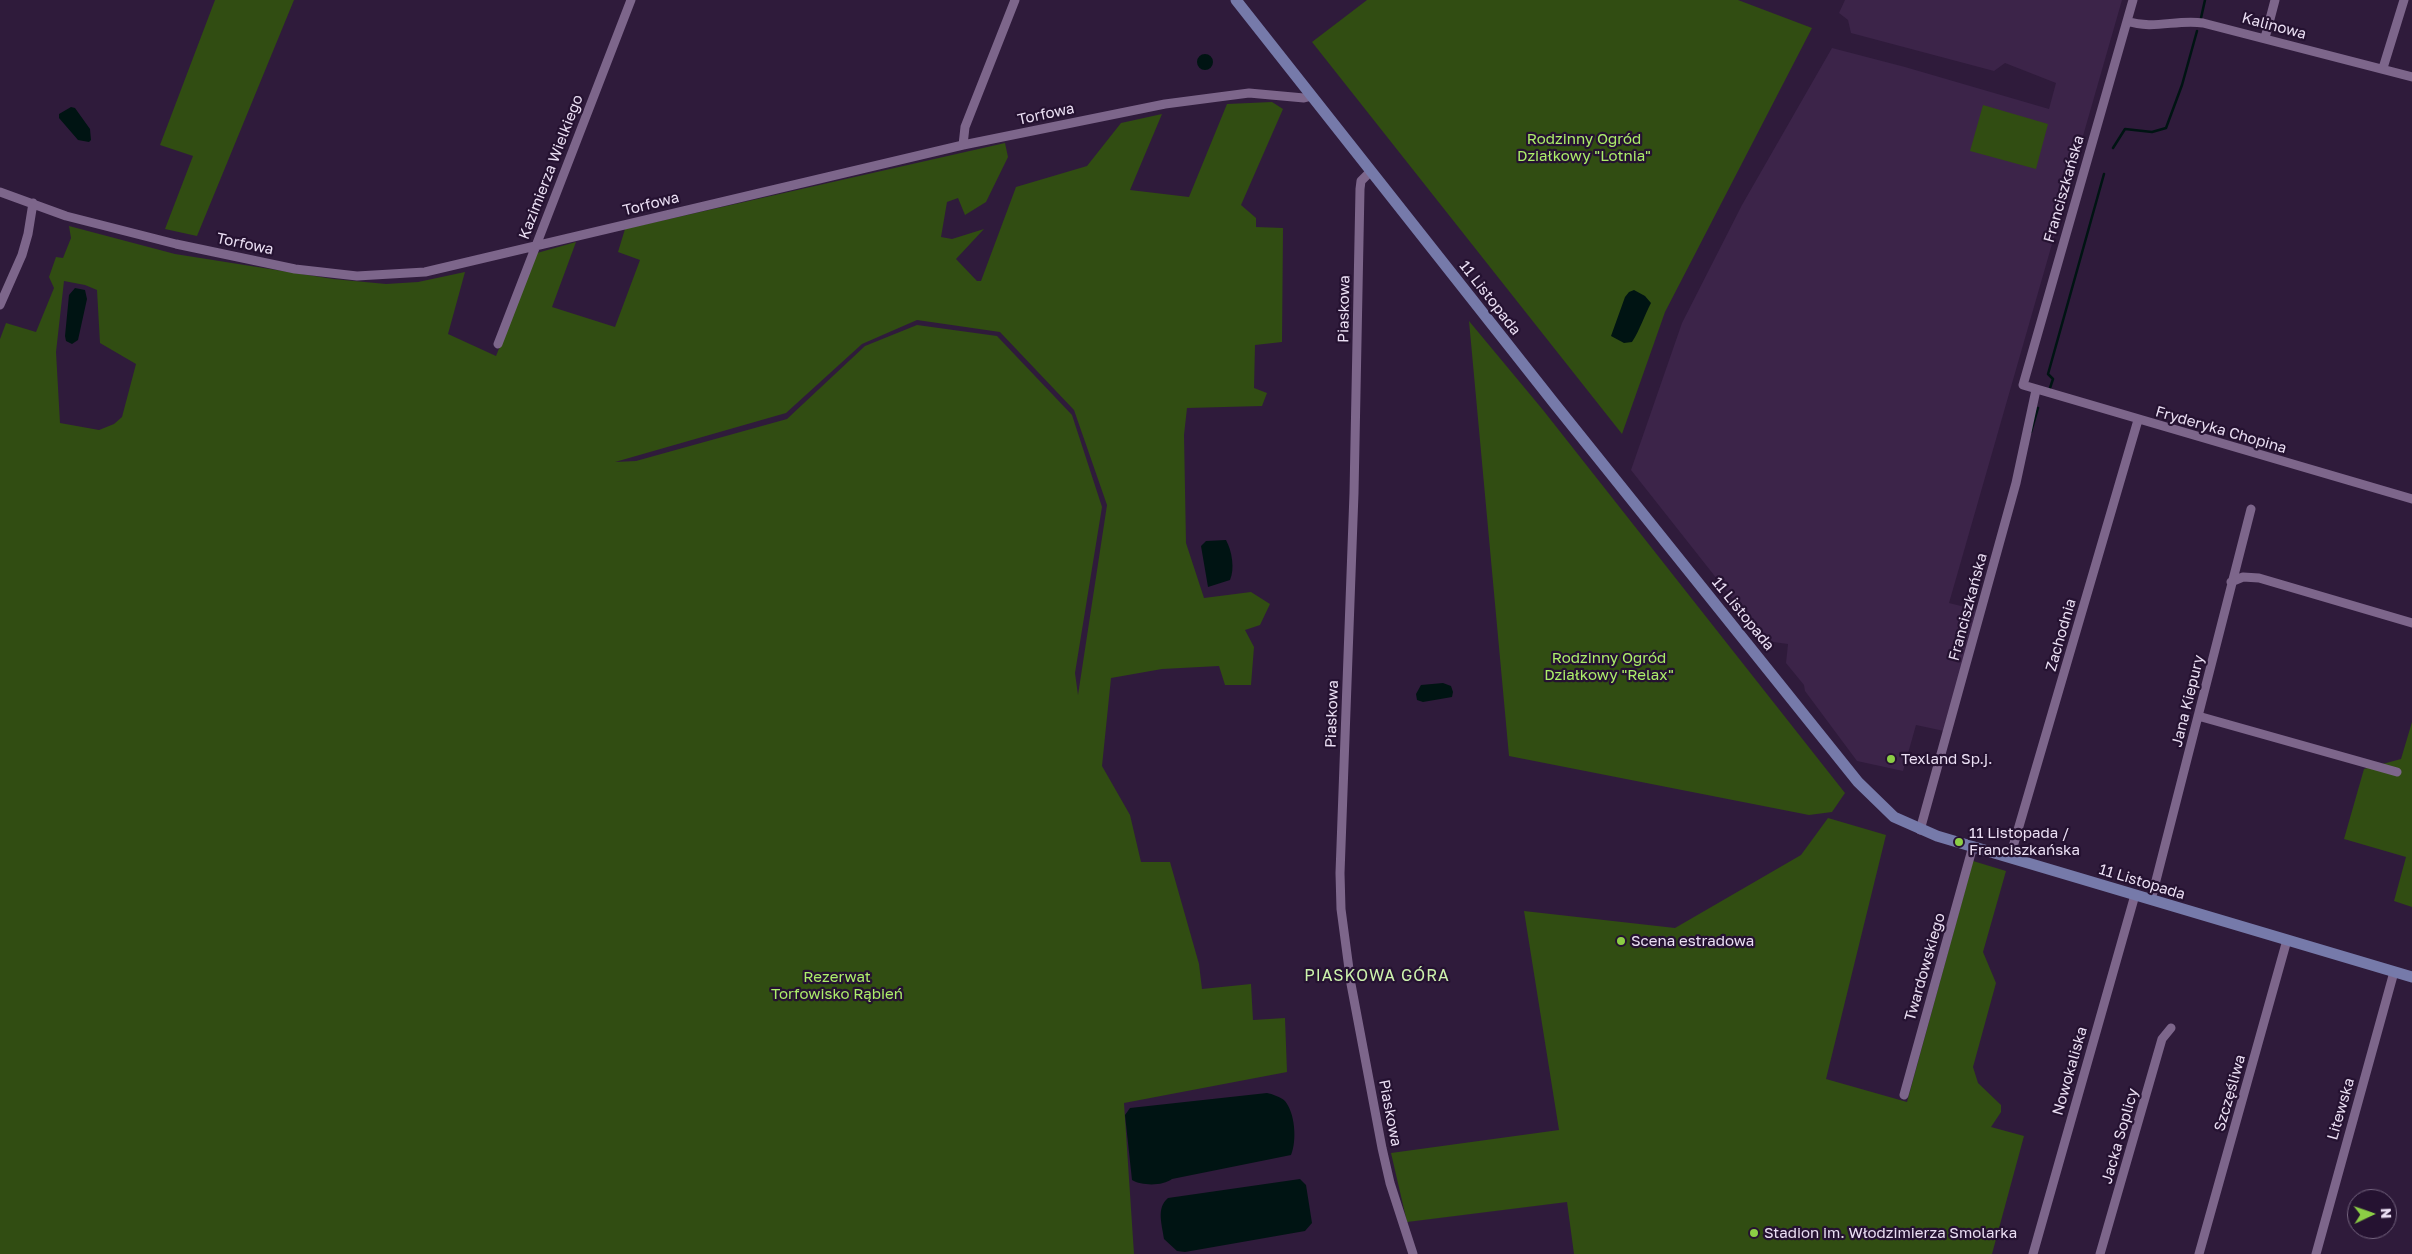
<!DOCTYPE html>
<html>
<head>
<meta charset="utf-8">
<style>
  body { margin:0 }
  #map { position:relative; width:2412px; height:1254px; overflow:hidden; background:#2f1b3b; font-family:"Golos Text",sans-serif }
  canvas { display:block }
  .north { position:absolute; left:2347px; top:1189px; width:50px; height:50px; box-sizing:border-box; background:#251231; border:1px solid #74647f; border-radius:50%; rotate:87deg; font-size:14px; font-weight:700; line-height:20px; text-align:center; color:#ebdff4 }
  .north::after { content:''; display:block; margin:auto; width:18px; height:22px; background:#8cce45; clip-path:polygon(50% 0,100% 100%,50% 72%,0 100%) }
</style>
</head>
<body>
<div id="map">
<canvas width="2412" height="1254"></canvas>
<div class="north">N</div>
</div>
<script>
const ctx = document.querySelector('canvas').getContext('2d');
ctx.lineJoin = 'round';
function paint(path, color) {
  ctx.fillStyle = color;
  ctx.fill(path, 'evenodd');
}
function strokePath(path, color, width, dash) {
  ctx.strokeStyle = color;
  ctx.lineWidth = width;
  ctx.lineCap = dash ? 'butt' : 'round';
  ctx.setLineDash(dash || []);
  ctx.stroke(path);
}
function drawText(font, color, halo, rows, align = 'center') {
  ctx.font = font + ' "Golos Text",sans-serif';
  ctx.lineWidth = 4.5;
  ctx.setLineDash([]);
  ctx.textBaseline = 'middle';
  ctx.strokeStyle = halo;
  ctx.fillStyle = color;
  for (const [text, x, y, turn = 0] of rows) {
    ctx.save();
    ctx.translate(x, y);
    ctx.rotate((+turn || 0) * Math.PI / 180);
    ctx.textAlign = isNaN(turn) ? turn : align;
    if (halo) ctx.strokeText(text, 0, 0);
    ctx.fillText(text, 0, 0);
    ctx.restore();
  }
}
const built = new Path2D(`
  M1845 0H2122L1949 603 1977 610 1944 731 1916 725 1903 771 1857 761 1805 691 1804 685 1786 663 1788 644 1766 641 1631 470 1682 323 1742 205 1832 48 1905 67 2049 109 2056 83 2005 63 1994 71 1851 33 1848 20 1839 13Z`);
const green = new Path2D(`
  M215 0H294L197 236 165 229 193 156 160 145Z
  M1367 0H1738L1812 28 1665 312 1622 434 1312 42Z
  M1272 102 1283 109 1241 205 1256 218V227L1283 228 1282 342 1255 345 1254 388 1267 393 1262 406 1187 408 1184 435 1186 543 1204 598 1251 592 1270 604 1260 625 1245 630 1254 647 1251 685H1225L1219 666 1162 669 1111 678 1102 766 1130 815 1141 862H1170L1199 964 1202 989 1251 984 1253 1020 1285 1018 1287 1072 1124 1103 1134 1254H0V339L6 323 36 332 54 288 49 277 56 257 63 258 71 238 69 226 175 254 333 279 386 284 418 282 465 272 448 334 496 356 537 253 576 242 552 307 615 327 640 260 618 252 625 229 1005 143 1008 157 986 202 965 215 958 198 947 202 941 237 952 239 984 229 956 259 977 281H981L1016 187 1087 166 1121 123 1162 114 1130 190 1189 197 1227 104ZM64 281 85 285 97 290 100 343 136 364 122 417 114 424 99 430 60 423 56 352ZM917 320 1000 332 1074 410 1107 505 1078 695 1075 673 1102 507 1072 415 997 336 917 325 865 346 787 419 636 461 615 462 786 413 862 344Z
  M1983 105 2048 124 2036 169 1970 151Z
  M1469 321 1543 410 1845 793 1832 812 1809 815 1509 756Z
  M2412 722V907L2394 901 2406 857 2344 839 2364 769 2401 759Z
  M1828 818 1886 835 1826 1079 1907 1102 1973 861 2006 871 1983 952 1996 983 1973 1067 1978 1083 2001 1105V1112L1991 1127 2024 1136 1992 1254H1574L1567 1202 1407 1222 1391 1153 1559 1130 1524 911 1675 928 1801 855Z`);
const water = new Path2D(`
  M1197 62a8 8 0 1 1 16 0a8 8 0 1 1-16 0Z
  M71 107 75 108 90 129 91 140 89 142 78 140 59 118V114Z
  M75 288 85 290 87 299 78 340 72 344 66 341 65 336 69 295Z
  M1634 290 1645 296 1651 303C1644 316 1640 330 1632 342L1624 343 1611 336 1625 297 1629 292Z
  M1226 540C1232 551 1235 569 1230 580L1208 587 1201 546 1206 541Z
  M1443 683 1451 686 1453 692 1452 697 1423 702 1417 700 1416 694 1421 685Z
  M1267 1093C1272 1094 1281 1097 1285 1101 1295 1113 1297 1140 1291 1155L1172 1179C1163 1186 1142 1186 1132 1180L1125 1115 1130 1108Z
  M1300 1179 1306 1185 1312 1223 1305 1231 1185 1252 1177 1251 1164 1239C1162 1224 1156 1208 1168 1198Z`);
const stream = new Path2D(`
  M2201 18 2205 0
  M2113 148 2125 129 2152 132 2166 128 2182 85 2197 31
  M2050 388 2053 379 2048 374 2104 174
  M2031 432 2038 408`);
const street = new Path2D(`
  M2133 0 2023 385 2412 499
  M2127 21C2153 30 2177 19 2203 23L2412 77
  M2265 38 2275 0
  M2383 68 2404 0
  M963 145 965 127 1015 0
  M1371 171 1361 181 1360 189 1354 493 1340 873 1341 909 1351 984 1382 1148 1390 1183 1413 1254
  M0 192 66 216 176 244 295 269 357 276 425 272 963 145 1165 104 1249 93 1304 98 1312 96
  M0 305 22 255 28 234 33 203
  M498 344 631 0
  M2231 582 2243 577 2259 578 2412 623
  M2198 716 2397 772
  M1920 830 2016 483 2036 390
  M2010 857 2138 420
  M2151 900 2251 509
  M1904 1095 1973 846
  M2033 1254 2135 895
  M2100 1254 2162 1039 2171 1028
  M2199 1254 2287 940
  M2316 1254 2394 972`);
const secondary = new Path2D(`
  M1236 0 1554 403 1858 782 1894 817 1937 836 2412 977`);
const markers = [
  [1891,759,5,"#8cce45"],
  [1959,842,5,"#8cce45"],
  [1621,941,5,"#8cce45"],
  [1754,1233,5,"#8cce45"]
];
const streetNames = [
  ["Kalinowa",2274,26,15],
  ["Torfowa",1046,114,-12],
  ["Kazimierza Wielkiego",551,167,-69],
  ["Franciszkańska",2064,189,-74],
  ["Torfowa",651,204,-14],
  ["Torfowa",245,244,12],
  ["11 Listopada",1490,298,52],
  ["Piaskowa",1344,309,-89],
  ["Fryderyka Chopina",2221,430,16],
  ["Franciszkańska",1968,607,-75],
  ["11 Listopada",1743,614,51],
  ["Zachodnia",2061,635,-74],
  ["Jana Kiepury",2188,701,-76],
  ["Piaskowa",1332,714,-88],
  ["11 Listopada",2142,882,17],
  ["Twardowskiego",1925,967,-74],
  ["Nowokaliska",2070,1071,-74],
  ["Szczęśliwa",2230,1093,-74],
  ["Litewska",2341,1109,-74],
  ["Piaskowa",1390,1113,79],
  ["Jacka Soplicy",2120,1136,-74]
];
const parkNames = [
  ["Rodzinny Ogród",1584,139],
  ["Działkowy \"Lotnia\"",1584,156],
  ["Rodzinny Ogród",1609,658],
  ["Działkowy \"Relax\"",1609,675],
  ["Rezerwat",837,977],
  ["Torfowisko Rąbień",837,994]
];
const poiNames = [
  ["Texland Sp.j.",1901,759],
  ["11 Listopada /",1969,833],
  ["Franciszkańska",1969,850],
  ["Scena estradowa",1631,941],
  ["Stadion im. Włodzimierza Smolarka",1764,1233]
];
const neighbourhoodNames = [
  ["PIASKOWA GÓRA",1377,976]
];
paint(built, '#3c2449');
paint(green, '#314d12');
paint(water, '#001413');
strokePath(stream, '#001413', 2.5);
strokePath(street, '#7d668b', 9);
strokePath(secondary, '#767aaa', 11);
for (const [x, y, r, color] of markers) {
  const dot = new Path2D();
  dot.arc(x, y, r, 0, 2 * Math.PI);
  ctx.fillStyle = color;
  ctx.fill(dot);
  strokePath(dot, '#251231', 2);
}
drawText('15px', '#ebdff4', '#251231', streetNames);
drawText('15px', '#acee6a', '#251231', parkNames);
drawText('15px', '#ebdff4', '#251231', poiNames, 'left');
ctx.letterSpacing = '1px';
drawText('16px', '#cdf3ad', '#251231', neighbourhoodNames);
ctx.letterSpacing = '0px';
</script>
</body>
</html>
